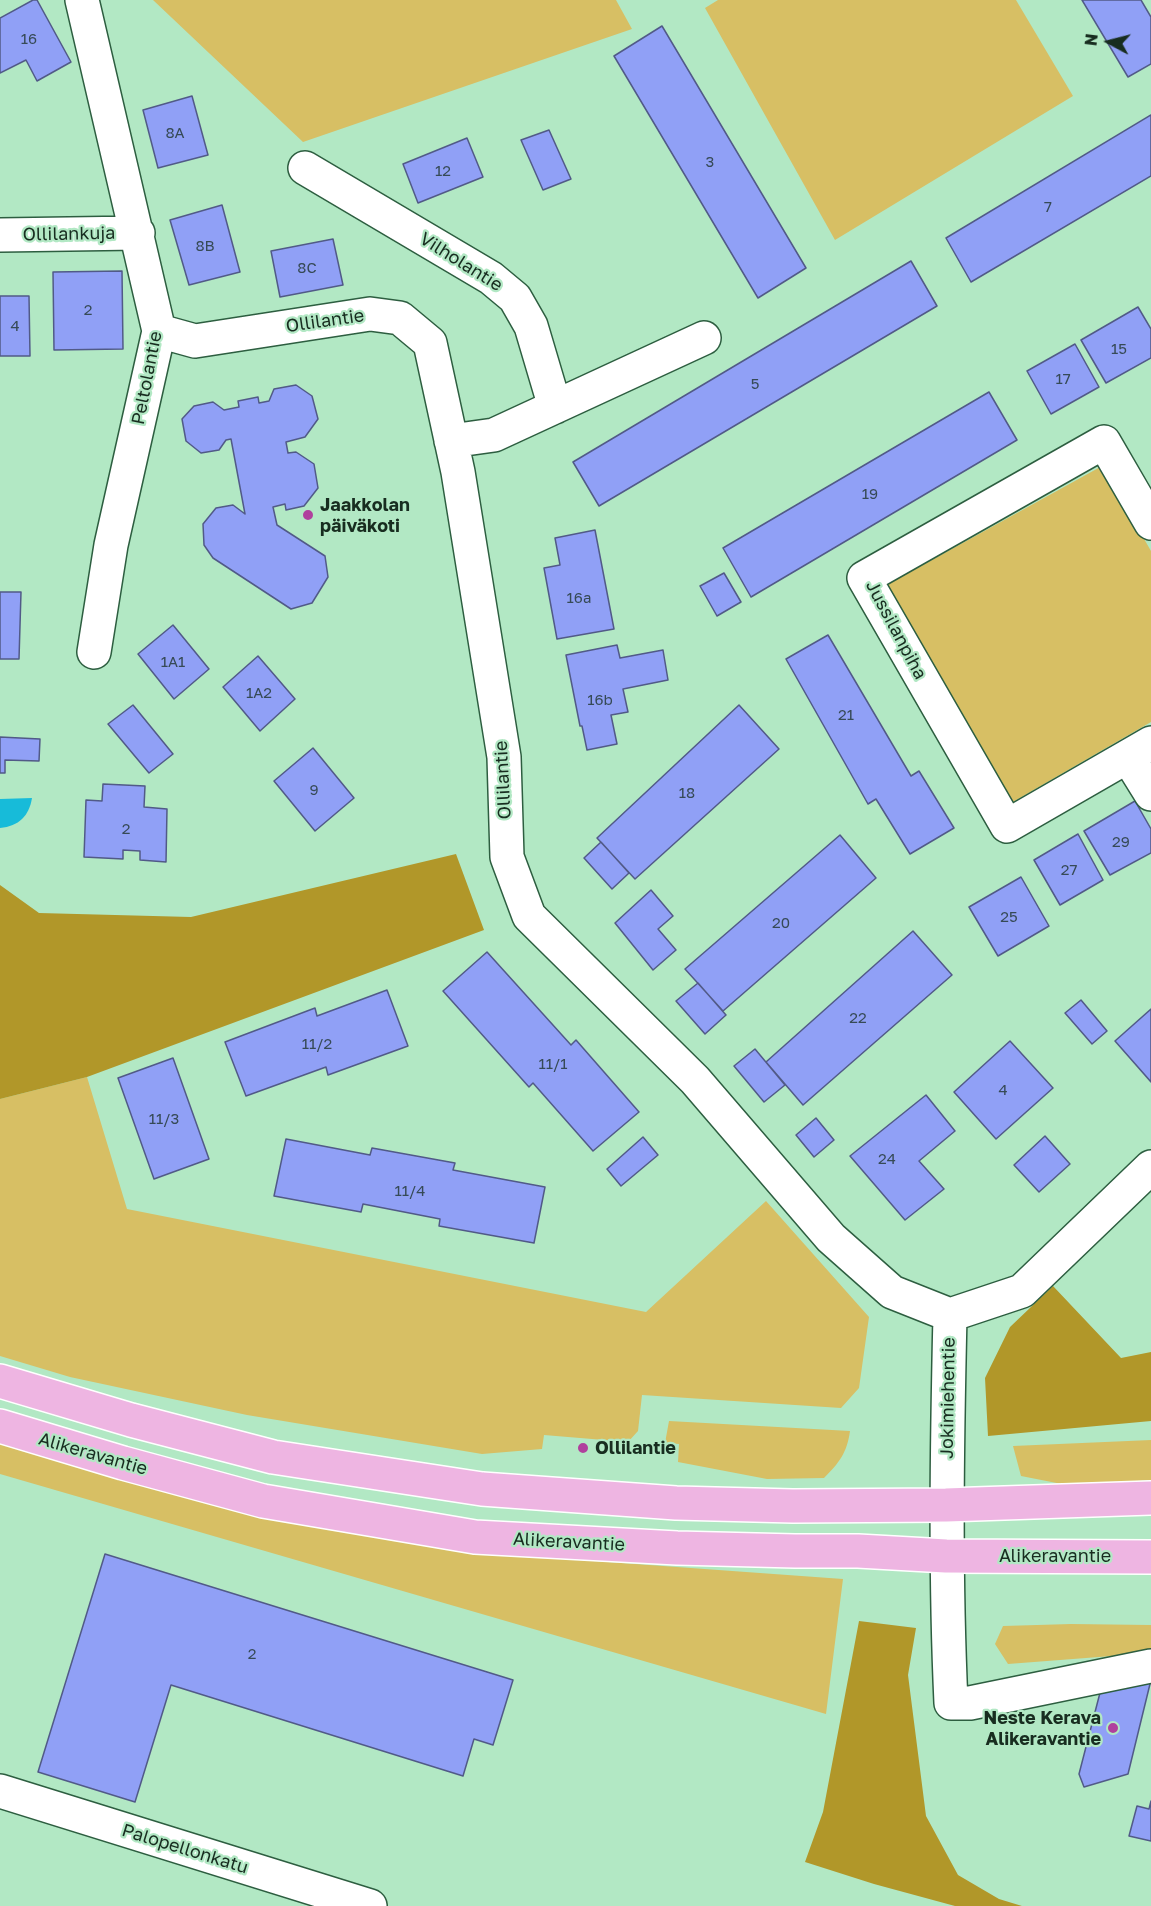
<!DOCTYPE html>
<html>
<head>
<meta charset="utf-8">
<style>
  body { margin:0 }
  #map { position:relative; width:1151px; height:1906px; overflow:hidden; background:#b2e8c4; font-family:"Golos Text",sans-serif }
  canvas { display:block }
  .north { position:absolute; left:1079px; top:12px; width:60px; height:60px; -webkit-text-stroke:4px #b2e8c4; paint-order:stroke; rotate:277deg; font-size:16px; font-weight:700; line-height:24px; text-align:center; color:#182d20 }
  .north::after { content:''; display:block; margin:auto; width:21px; height:27px; background:#182d20; clip-path:polygon(50% 0,100% 100%,50% 72%,0 100%) }
</style>
</head>
<body>
<div id="map">
<canvas width="1151" height="1906"></canvas>
<div class="north">N</div>
</div>
<script>
const ctx = document.querySelector('canvas').getContext('2d');
ctx.lineJoin = 'round';
function paint(path, color) {
  ctx.fillStyle = color;
  ctx.fill(path, 'evenodd');
}
function strokePath(path, color, width, dash) {
  ctx.strokeStyle = color;
  ctx.lineWidth = width;
  ctx.lineCap = dash ? 'butt' : 'round';
  ctx.setLineDash(dash || []);
  ctx.stroke(path);
}
function drawText(font, color, halo, rows, align = 'center') {
  ctx.font = font + ' "Golos Text",sans-serif';
  ctx.lineWidth = 4.5;
  ctx.setLineDash([]);
  ctx.textBaseline = 'middle';
  ctx.strokeStyle = halo;
  ctx.fillStyle = color;
  for (const [text, x, y, turn = 0] of rows) {
    ctx.save();
    ctx.translate(x, y);
    ctx.rotate((+turn || 0) * Math.PI / 180);
    ctx.textAlign = isNaN(turn) ? turn : align;
    if (halo) ctx.strokeText(text, 0, 0);
    ctx.fillText(text, 0, 0);
    ctx.restore();
  }
}
const green = new Path2D(`
  M153 0H616L632 29 303 142Z
  M718 0H1016L1073 96 835 240 705 8Z
  M1102 466 1151 551V722L1006 806 883 587Z
  M87 1077 127 1209 646 1312 766 1201 869 1317 859 1388 841 1408 642 1395 638 1431 628 1442 544 1435 542 1449 482 1454 247 1415 70 1377 0 1356V1099Z
  M669 1421 850 1431C847 1453 839 1463 824 1478L767 1479 678 1462 679 1444 665 1443Z
  M1151 1440V1480L1072 1486 1021 1476 1013 1446Z
  M0 1443 298 1524 469 1552 843 1579 826 1714 0 1474Z
  M1071 1624 1151 1625V1653L1008 1664 995 1644 1003 1626Z`);
const forest = new Path2D(`
  M456 854 484 930 87 1077 0 1099V885L39 913 191 917Z
  M1053 1286 1121 1358 1151 1352V1421L988 1436 985 1378 1010 1327Z
  M859 1621 916 1628 908 1675 926 1816 958 1875 999 1899 1022 1906H955L874 1884 805 1862 823 1812Z`);
const water = new Path2D(`
  M32 798C29 816 19 826 0 828V799Z`);
const building = new Path2D(`
  M33 0H37L71 62 37 81 26 60 0 73V18Z
  M1082 0H1141L1151 17V64L1128 77Z
  M662 26 806 268 758 298 614 56Z
  M192 96 208 155 158 168 143 110Z
  M1151 115V176L971 282 946 238Z
  M549 130 571 179 543 190 521 140Z
  M467 138 483 177 418 203 403 164Z
  M222 205 240 272 189 285 170 220Z
  M333 239 343 285 280 297 271 251Z
  M911 261 937 306 599 506 573 462Z
  M122 271 123 349 54 350 53 272Z
  M0 296H29L30 356H0Z
  M1138 307 1151 329V358L1106 383 1081 340Z
  M1075 344 1099 387 1051 414 1027 371Z
  M296 385 312 396 318 419 305 437 286 442 288 453 296 452 314 464 318 488 304 506 286 510 285 504 273 507 277 525 325 556 328 577 312 603 291 609 213 558 204 545 203 524 216 508 233 505 245 514 231 439 226 440 219 450 201 453 186 441 182 419 194 406 213 402 224 410 239 407 238 401 258 397 259 403 269 401 274 389Z
  M989 392 1017 440 751 597 723 548Z
  M595 530 614 629 557 639 544 568 560 565 555 538Z
  M724 573 741 602 717 616 700 586Z
  M0 592H21L19 659H0Z
  M173 625 209 669 174 699 138 654Z
  M828 635 911 776 919 771 954 828 910 854 876 799 868 804 786 659Z
  M617 645 620 658 663 650 668 680 623 689 628 712 611 715 617 744 587 750 582 726H580L566 655Z
  M258 656 295 699 260 731 223 687Z
  M133 705 173 754 149 773 108 724Z
  M739 705 779 749 635 879 597 838Z
  M0 737 40 739 39 761 5 760V773H0Z
  M313 748 354 798 315 831 274 781Z
  M103 784 145 786 144 807 167 809 166 862 140 860V851L123 850V859L84 857 86 800 102 801Z
  M1135 801 1151 829V853L1110 875 1084 831Z
  M1078 834 1103 880 1060 905 1034 860Z
  M840 835 876 878 723 1011 685 969Z
  M601 842 629 873 612 889 584 858Z
  M1021 877 1049 926 998 956 969 907Z
  M651 890 673 916 658 929 676 950 653 970 615 923Z
  M913 931 952 975 803 1105 766 1062Z
  M487 952 571 1045 576 1040 639 1112 593 1151 533 1083 529 1087 443 991Z
  M698 983 726 1015 705 1034 676 1001Z
  M387 990 408 1046 328 1075 326 1067 246 1096 225 1042 315 1008 317 1016Z
  M1081 1000 1107 1031 1092 1044 1065 1013Z
  M1151 1009V1082L1115 1041Z
  M1010 1041 1053 1088 996 1139 954 1092Z
  M755 1049 785 1085 764 1102 734 1066Z
  M173 1058 209 1159 154 1179 118 1078Z
  M926 1095 955 1131 919 1161 944 1189 905 1220 850 1156Z
  M816 1118 834 1140 814 1157 796 1135Z
  M1045 1136 1070 1164 1039 1192 1014 1165Z
  M643 1137 658 1155 621 1186 607 1169Z
  M286 1139 370 1155 372 1148 455 1163 453 1170 545 1187 534 1243 439 1226 440 1219 363 1204 361 1212 274 1196Z
  M105 1554 513 1680 493 1745 474 1739 463 1776 171 1685 135 1802 38 1772Z
  M1145 1672 1150 1684 1128 1774 1084 1787 1079 1774 1102 1685Z
  M1151 1801V1841L1129 1836 1137 1806 1149 1809Z`);
const minor = new Path2D(`
  M82 0 159 331 111 545 94 652
  M305 168 491 278 515 298 531 326 555 407
  M0 235 138 233
  M159 331 195 341 370 314 400 318 430 343 458 472 504 757 507 857 529 916 695 1080 831 1238 892 1292 950 1315
  M451 441 494 435 704 338
  M1151 523 1104 442 864 578 1007 826 1151 743
  M1128 757 1151 794
  M1151 1167 1022 1291 950 1315C947 1445 945 1573 951 1703H970L1151 1666
  M0 1791 370 1906`);
const major = new Path2D(`
  M0 1381 131 1420 273 1457 482 1489 676 1503 793 1506 946 1505 1151 1498
  M0 1426 123 1463 263 1501 475 1537 677 1548 795 1551H858L946 1556 1151 1557`);
const markers = [
  [308,515,6,"#b0409d"],
  [583,1448,6,"#b0409d"],
  [1113,1728,6,"#b0409d"]
];
const numberNames = [
  ["16",29,39],
  ["8A",175,133],
  ["3",710,162],
  ["12",443,171],
  ["7",1048,207],
  ["8B",205,246],
  ["8C",307,268],
  ["2",88,310],
  ["4",15,326],
  ["15",1119,349],
  ["17",1063,379],
  ["5",755,384],
  ["19",870,494],
  ["16a",579,598],
  ["1A1",173,662],
  ["1A2",259,693],
  ["16b",600,700],
  ["21",846,715],
  ["9",314,790],
  ["18",687,793],
  ["2",126,829],
  ["29",1121,842],
  ["27",1069,870],
  ["25",1009,917],
  ["20",781,923],
  ["22",858,1018],
  ["11/2",317,1044],
  ["11/1",553,1064],
  ["4",1003,1090],
  ["11/3",164,1119],
  ["24",887,1159],
  ["11/4",410,1191],
  ["2",252,1654]
];
const streetNames = [
  ["Ollilankuja",69,234,-1],
  ["Vilholantie",461,262,32],
  ["Ollilantie",325,321,-8],
  ["Peltolantie",147,378,-79],
  ["Jussilanpiha",896,630,62],
  ["Ollilantie",503,780,-93],
  ["Jokimiehentie",948,1398,-89],
  ["Alikeravantie",93,1454,16],
  ["Alikeravantie",569,1542,3],
  ["Alikeravantie",1055,1556],
  ["Palopellonkatu",185,1849,17]
];
const poiNames = [
  ["Jaakkolan",320,505],
  ["päiväkoti",320,526],
  ["Ollilantie",595,1448],
  ["Neste Kerava",1101,1718,"right"],
  ["Alikeravantie",1101,1739,"right"]
];
paint(green, '#d7bf64');
paint(forest, '#b19729');
paint(water, '#17bbd9');
paint(building, '#90a0f6');
strokePath(building, '#515a87', 1.5);
strokePath(minor, '#2d5e40', 36);
strokePath(major, '#fff', 36);
strokePath(minor, '#fff', 33);
strokePath(major, '#eeb5e2', 33);
for (const [x, y, r, color] of markers) {
  const dot = new Path2D();
  dot.arc(x, y, r, 0, 2 * Math.PI);
  ctx.fillStyle = color;
  ctx.fill(dot);
  strokePath(dot, '#b2e8c4', 2);
}
drawText('15px', '#364a56', null, numberNames);
drawText('18px', '#182d20', '#b2e8c4', streetNames);
drawText('bold 18px', '#182d20', '#b2e8c4', poiNames, 'left');
</script>
</body>
</html>
